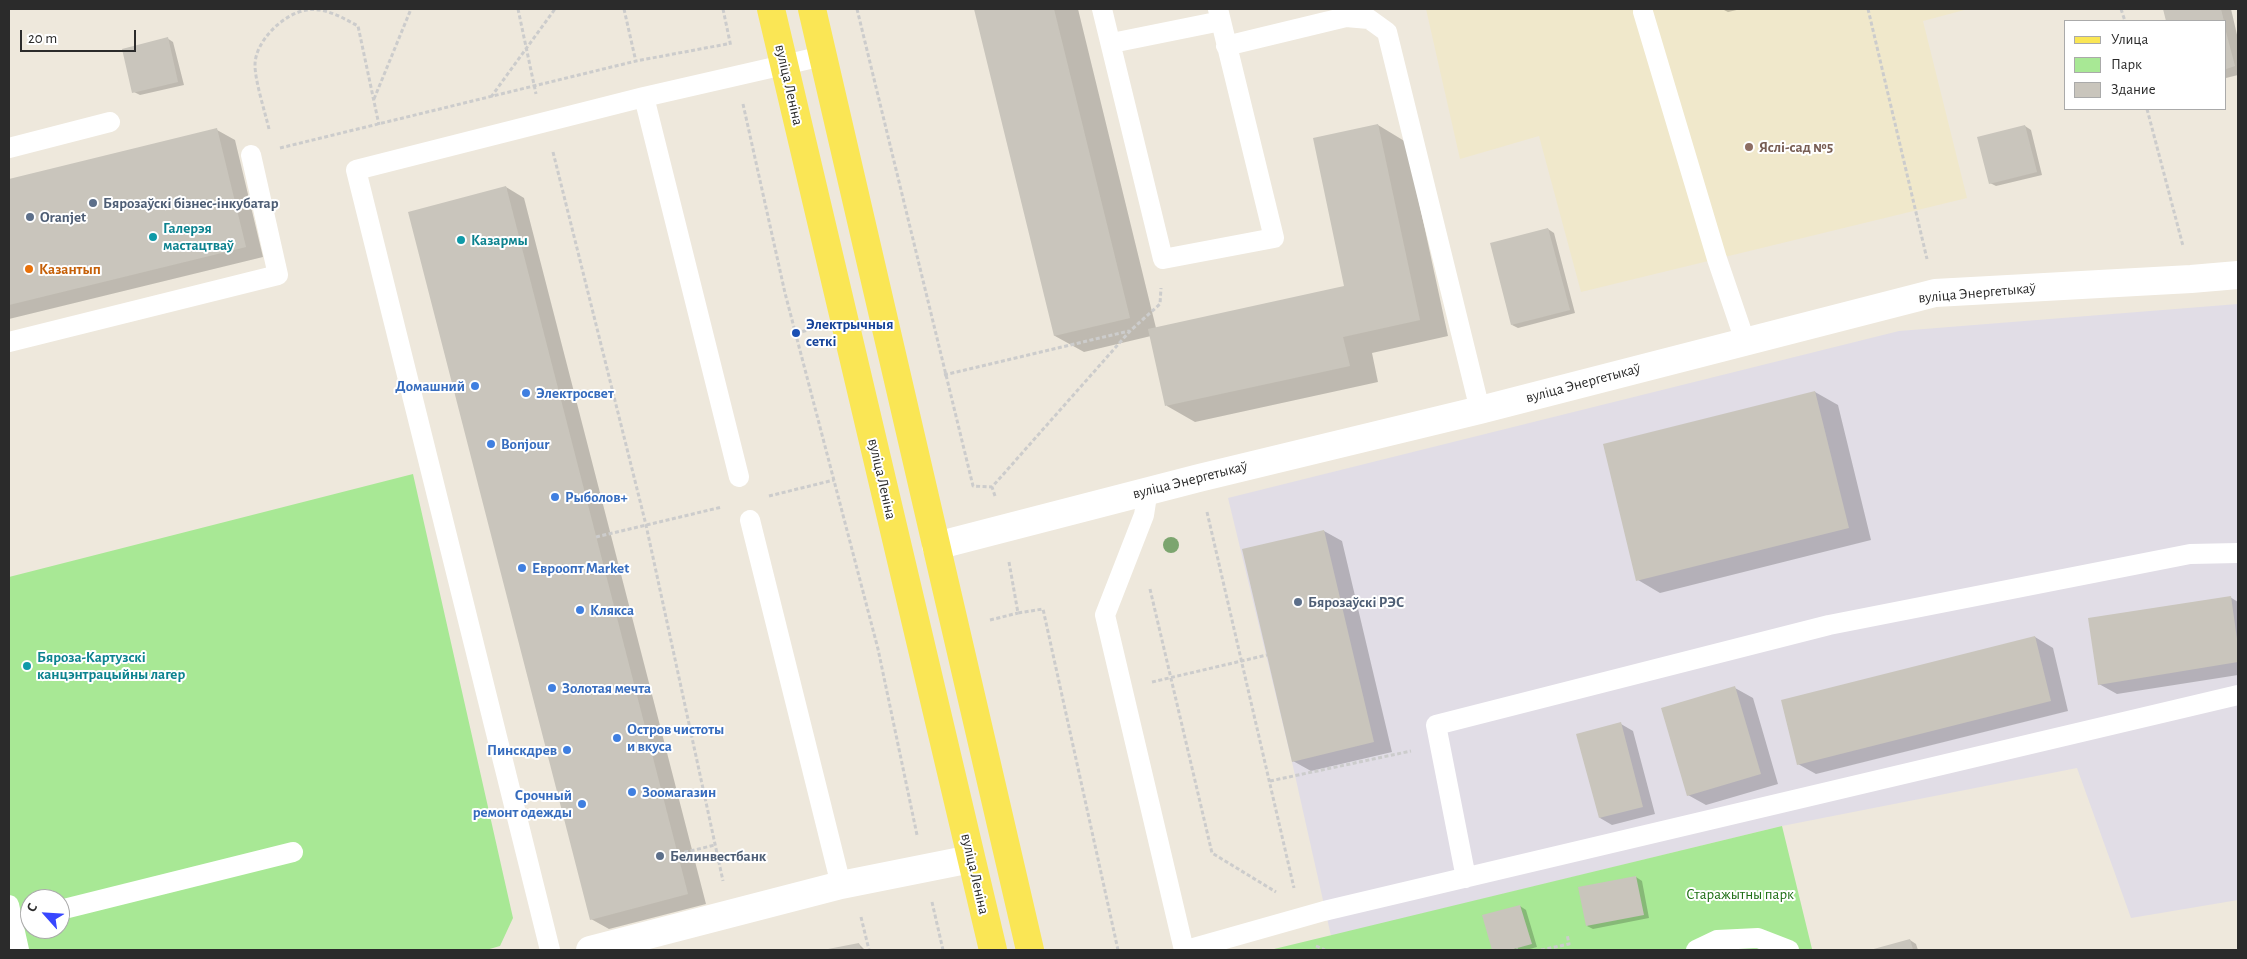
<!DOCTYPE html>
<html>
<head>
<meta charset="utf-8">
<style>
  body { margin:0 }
  #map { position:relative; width:2247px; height:959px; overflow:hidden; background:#eee8dc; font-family:"Alegreya Sans",sans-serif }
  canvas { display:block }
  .frame { position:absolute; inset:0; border:10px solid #2b2b2b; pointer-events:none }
  .legend { position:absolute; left:2064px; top:20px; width:162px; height:90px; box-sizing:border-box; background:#fff; border:1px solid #aaa; margin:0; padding:6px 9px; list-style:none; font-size:15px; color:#2b2b2b }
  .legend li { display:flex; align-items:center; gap:10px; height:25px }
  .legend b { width:25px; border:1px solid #aaa }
  .north { position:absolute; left:20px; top:889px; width:50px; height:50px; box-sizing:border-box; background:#fff; border:1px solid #aaa; border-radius:50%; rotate:296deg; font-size:14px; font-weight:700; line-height:20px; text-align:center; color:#2b2b2b }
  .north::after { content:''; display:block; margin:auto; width:18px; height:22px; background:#3847ff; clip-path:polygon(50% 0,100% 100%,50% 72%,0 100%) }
  .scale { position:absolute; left:20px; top:30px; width:116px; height:22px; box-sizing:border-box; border:2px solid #2b2b2b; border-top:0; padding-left:6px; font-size:15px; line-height:18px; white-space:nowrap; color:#2b2b2b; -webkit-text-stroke:4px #fff; paint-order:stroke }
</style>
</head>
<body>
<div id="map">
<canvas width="2247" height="959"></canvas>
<div class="frame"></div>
<ul class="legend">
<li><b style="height:6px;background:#fae655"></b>Улица</li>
<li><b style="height:14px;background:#a8e895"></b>Парк</li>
<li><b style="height:14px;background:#c9c5bc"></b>Здание</li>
</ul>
<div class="north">С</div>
<div class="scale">20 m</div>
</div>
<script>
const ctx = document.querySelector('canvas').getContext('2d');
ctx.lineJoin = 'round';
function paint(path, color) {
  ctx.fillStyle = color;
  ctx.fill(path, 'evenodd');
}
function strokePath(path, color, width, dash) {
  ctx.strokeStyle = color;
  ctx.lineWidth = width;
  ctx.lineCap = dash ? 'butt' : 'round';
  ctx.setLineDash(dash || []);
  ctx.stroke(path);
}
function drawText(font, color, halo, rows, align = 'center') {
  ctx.font = font + ' "Alegreya Sans",sans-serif';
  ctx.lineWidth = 4;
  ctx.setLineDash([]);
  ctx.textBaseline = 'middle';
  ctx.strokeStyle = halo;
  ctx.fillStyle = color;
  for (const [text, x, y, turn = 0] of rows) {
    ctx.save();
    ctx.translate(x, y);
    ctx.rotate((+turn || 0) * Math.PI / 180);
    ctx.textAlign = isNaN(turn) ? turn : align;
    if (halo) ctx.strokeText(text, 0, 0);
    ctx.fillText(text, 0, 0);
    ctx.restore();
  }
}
const industrial = new Path2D(`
  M2238 304V900L2131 918 2077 768 1782 826 1331 936 1292 762 1228 498 1899 331Z`);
const education = new Path2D(`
  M1426 9H1968L1923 21 1967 198 1581 292 1539 136 1460 159Z`);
const green = new Path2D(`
  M413 474 513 918 500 946 486 950H9V577ZM30 899H60V929H30Z
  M1782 826 1812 949 1810 950H1270Z`);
const shadow = new Path2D(`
  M975 9H1078L1156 328 1346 287 1378 125 1406 142 1448 336 1372 353 1378 382 1195 422 1167 406 1151 336 1084 352 1055 336Z
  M1722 9H1741L1728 12Z
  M2165 9H2231L2238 39V75L2226 78V21H2168Z
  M167 38 173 42 184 85 140 95 134 92Z
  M2025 126 2031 130 2042 175 1996 186 1990 183Z
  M217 130 235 140 263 257 9 319V181Z
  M506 187 524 198 706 904 609 929 591 919Z
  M1548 229 1554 233 1575 313 1518 328 1512 325Z
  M1815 392 1838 405 1871 540 1660 593 1638 580Z
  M1324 531 1342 541 1392 752 1311 771 1293 761Z
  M2230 597 2238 602V675L2117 694 2099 684Z
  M2035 637 2053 648 2068 711 1816 774 1798 764Z
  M1735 688 1753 698 1778 784 1706 805 1688 795Z
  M1621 724 1633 731 1655 814 1612 825 1600 818Z
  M1636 877 1642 881 1649 918 1593 929 1587 926Z
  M1520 906 1526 910 1537 947 1526 950H1493L1484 916Z
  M1910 940 1916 944 1918 950H1873Z
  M859 944 865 950H830Z`);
const building = new Path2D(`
  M974 9H1054L1130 318 1054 336Z
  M2163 9H2221L2224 21H2166Z
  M2226 32 2235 66 2226 69Z
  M168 37 178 82 132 93 122 49Z
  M1378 124 1420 320 1343 337 1350 366 1165 406 1148 329 1344 286 1313 138Z
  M2025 125 2037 172 1989 184 1977 137Z
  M217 128 246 247 9 305V179Z
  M506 186 688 894 590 920 408 212Z
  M1548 228 1570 310 1511 325 1490 243Z
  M1815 391 1849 528 1636 581 1603 444Z
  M1324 530 1374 742 1292 762 1242 549Z
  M2231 596 2238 646V662L2098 685 2088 618Z
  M2035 636 2051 701 1797 765 1781 700Z
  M1735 686 1761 774 1687 796 1661 708Z
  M1621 722 1643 807 1599 818 1576 734Z
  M1636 876 1644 915 1586 926 1578 887Z
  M1520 905 1532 944 1510 950H1492L1482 915Z
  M1910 939 1913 950H1870Z
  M859 943 861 950H828V949Z`);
const path = new Path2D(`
  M518 9 536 94
  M624 9 636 62
  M723 9 731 47
  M857 9 973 486 992 487
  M1868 9 1927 259
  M2121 9 2125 21
  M491 97 555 9
  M374 99 411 9
  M743 104 785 293 878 649 917 835
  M2147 109 2183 246
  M269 129C265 112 255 81 255 65 255 41 284 13 307 10 325 7 343 18 358 26L379 125
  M280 148 636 61 727 44
  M553 152 646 525 723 881
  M796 333 812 329
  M944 375 1129 331
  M769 496 834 480
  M995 496 992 487 1130 331 1160 304 1161 288
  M1207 512 1294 888
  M596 537 722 507
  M1009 562 1018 613 1043 609 1118 950
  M1150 589 1212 853 1276 892
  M990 620 1018 613
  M1152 682 1267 655
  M1270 781 1411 751
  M678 854 715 845
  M932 902 943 950
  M861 917 869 950
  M1316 946 1325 950
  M1516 949 1517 950
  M1541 950 1569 944 1567 934`);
const lane = new Path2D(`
  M1102 9 1163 259 1274 238 1218 9
  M1643 12 1717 259 1745 341
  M1112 43 1221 21
  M1226 46 1346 17 1369 19 1387 32 1480 410
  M644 97 739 477
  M9 148 110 122
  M9 342 278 275 251 155
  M1144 491 1146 502 1144 515 1105 615 1184 950
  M750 520 841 885
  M1466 878 1436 725 1829 625 2190 554 2238 553
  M9 905 19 950
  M60 910 293 852
  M550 950 356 170 644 97 823 56
  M1186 950 1324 911 2238 695
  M1696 950 1717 940 1758 938 1789 950`);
const street = new Path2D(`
  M936 546 1199 478 1480 410 1935 293 2191 279 2238 275
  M590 950 841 885 971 859`);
const primary = new Path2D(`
  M771 9 993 950
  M812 9 1030 950`);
const trees = [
  [1171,545]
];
const markers = [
  [1749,147,5,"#8d6e63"],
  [93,203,5,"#5c6f8a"],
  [30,217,5,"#5c6f8a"],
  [153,237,5,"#0f9aa8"],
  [461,240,5,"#0f9aa8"],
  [29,269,5,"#e8710a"],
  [796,333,5,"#1a4fb4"],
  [475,386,5,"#3f7fe0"],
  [526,393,5,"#3f7fe0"],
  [491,444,5,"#3f7fe0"],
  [555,497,5,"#3f7fe0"],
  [522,568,5,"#3f7fe0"],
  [1298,602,5,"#5c6f8a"],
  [580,610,5,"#3f7fe0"],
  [27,666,5,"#0f9aa8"],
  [552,688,5,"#3f7fe0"],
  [617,738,5,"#3f7fe0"],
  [567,750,5,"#3f7fe0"],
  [632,792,5,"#3f7fe0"],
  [582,804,5,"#3f7fe0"],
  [660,856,5,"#5c6f8a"]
];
const streetNames = [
  ["вуліца Леніна",789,85,77],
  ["вуліца Энергетыкаў",1977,293,-5],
  ["вуліца Энергетыкаў",1583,383,-15],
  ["вуліца Леніна",882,479,77],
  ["вуліца Энергетыкаў",1190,480,-14],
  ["вуліца Леніна",975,874,77]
];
const educationNames = [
  ["Яслі-сад №5",1759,147]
];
const serviceNames = [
  ["Бярозаўскі бізнес-інкубатар",103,203],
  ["Oranjet",40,217],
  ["Бярозаўскі РЭС",1308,602],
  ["Белинвестбанк",670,856]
];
const cultureNames = [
  ["Галерэя",163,228],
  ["мастацтваў",163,245],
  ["Казармы",471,240],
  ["Бяроза-Картузскі",37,657],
  ["канцэнтрацыйны лагер",37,674]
];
const foodNames = [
  ["Казантып",39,269]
];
const transitNames = [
  ["Электрычныя",806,324],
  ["сеткі",806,341]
];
const shopNames = [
  ["Домашний",465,386,"right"],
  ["Электросвет",536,393],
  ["Bonjour",501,444],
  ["Рыболов+",565,497],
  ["Евроопт Market",532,568],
  ["Клякса",590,610],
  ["Золотая мечта",562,688],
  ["Остров чистоты",627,729],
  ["и вкуса",627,746],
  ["Пинскдрев",557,750,"right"],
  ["Зоомагазин",642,792],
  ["Срочный",572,795,"right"],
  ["ремонт одежды",572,812,"right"]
];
const parkNames = [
  ["Старажытны парк",1740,894]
];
paint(industrial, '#e1dde6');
paint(education, '#f0e8cb');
paint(green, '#a8e895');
paint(shadow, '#0003');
paint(building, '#c9c5bc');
strokePath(path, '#ccc', 3, [4, 2.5]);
strokePath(lane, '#fff', 20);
strokePath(street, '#fff', 28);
strokePath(primary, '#fae655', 28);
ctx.fillStyle = '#7ca56f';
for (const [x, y] of trees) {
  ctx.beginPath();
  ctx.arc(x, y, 8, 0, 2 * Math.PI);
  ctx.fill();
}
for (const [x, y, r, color] of markers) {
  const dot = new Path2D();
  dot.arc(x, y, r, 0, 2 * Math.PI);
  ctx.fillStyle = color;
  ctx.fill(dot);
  strokePath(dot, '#fff', 2);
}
drawText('15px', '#2b2b2b', '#fff', streetNames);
drawText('bold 15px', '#785e54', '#fff', educationNames, 'left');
drawText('bold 15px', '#4e5e75', '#fff', serviceNames, 'left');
drawText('bold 15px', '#0d838f', '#fff', cultureNames, 'left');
drawText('bold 15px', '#c56008', '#fff', foodNames, 'left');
drawText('bold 15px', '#164399', '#fff', transitNames, 'left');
drawText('bold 15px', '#366cbe', '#fff', shopNames, 'left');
drawText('15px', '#1e6e15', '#fff', parkNames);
</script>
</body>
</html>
